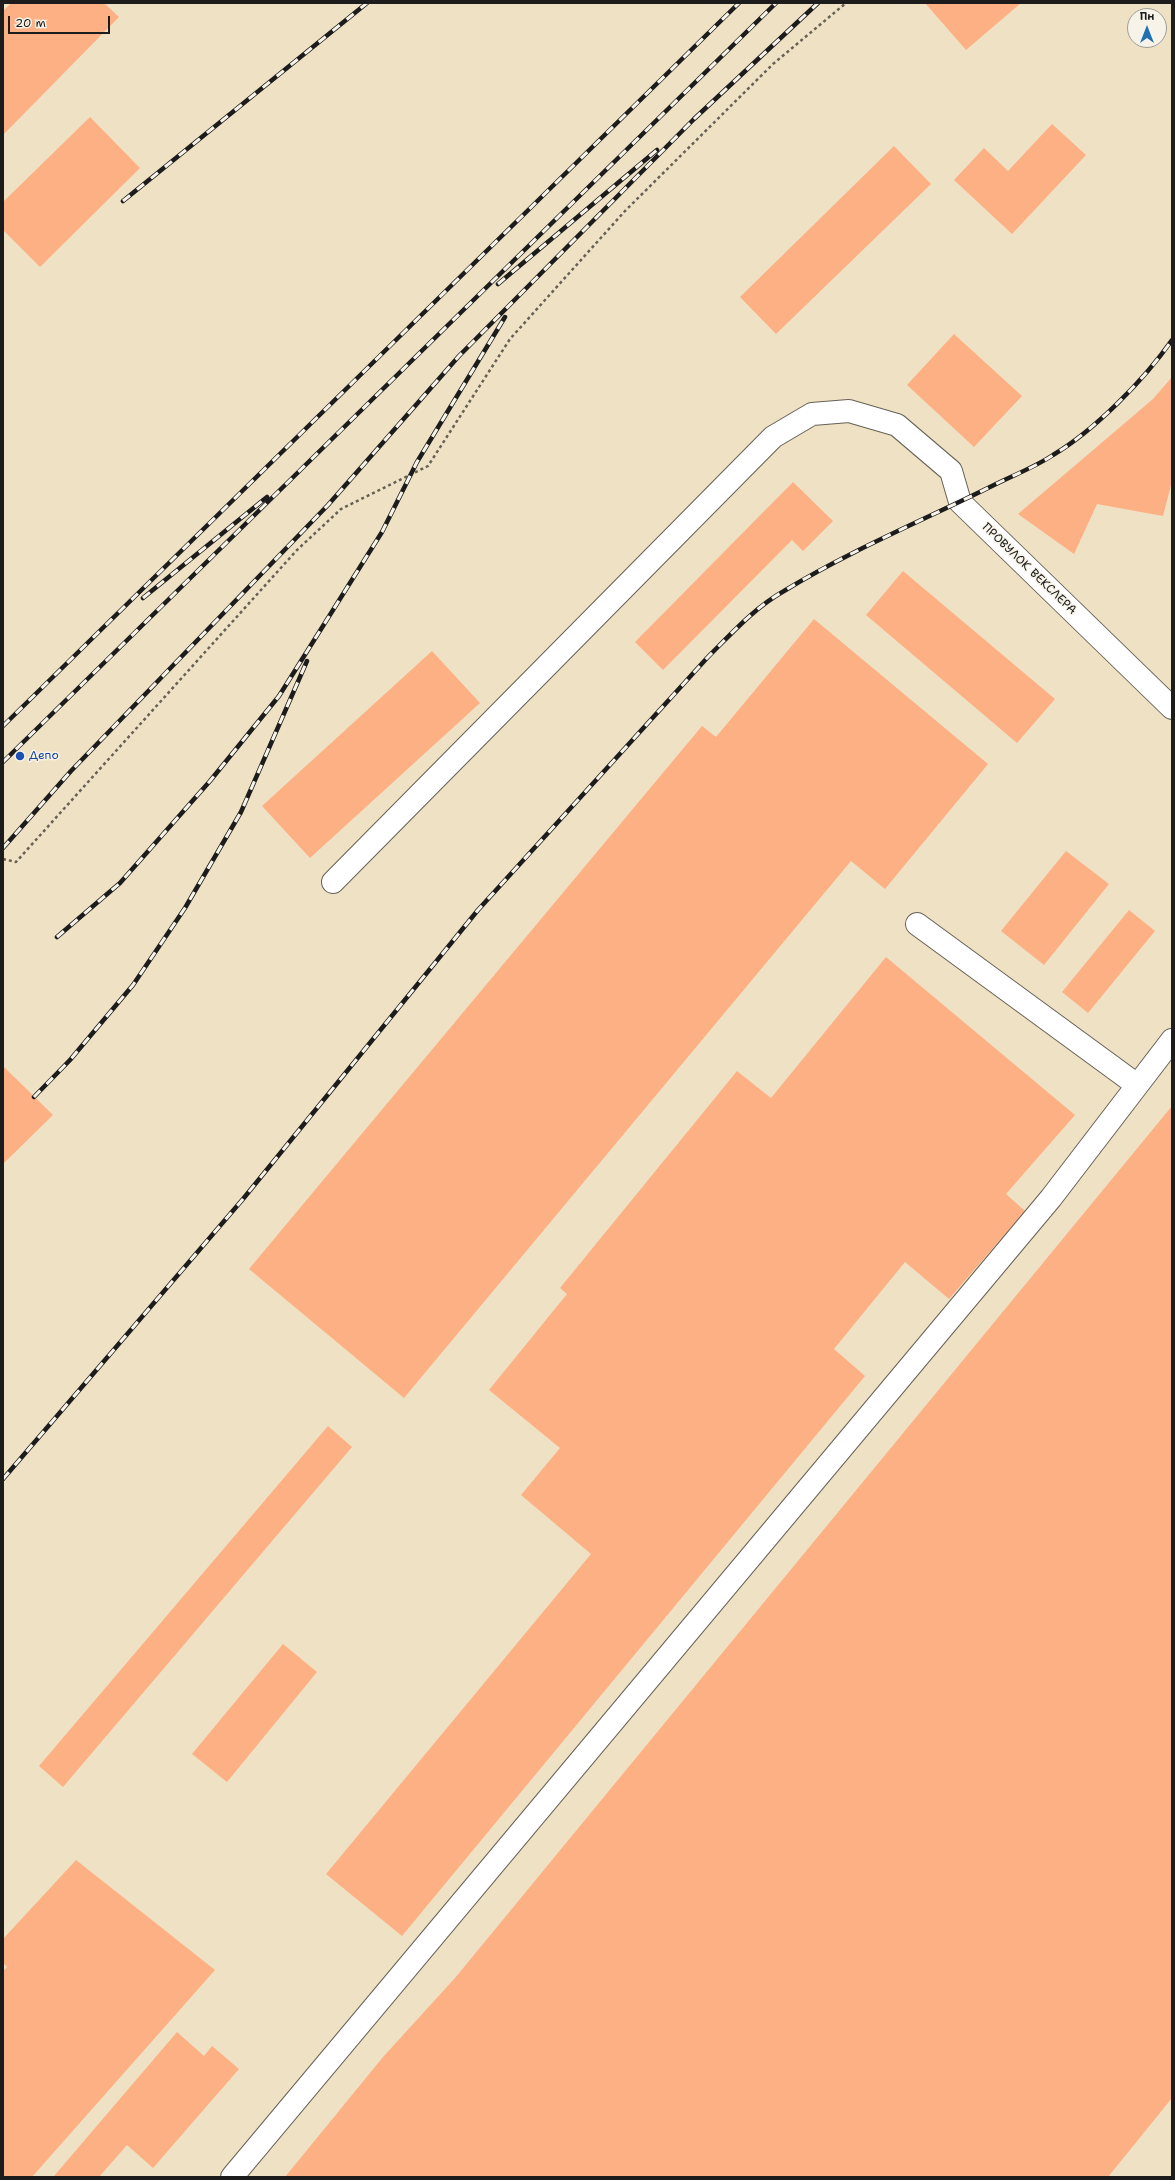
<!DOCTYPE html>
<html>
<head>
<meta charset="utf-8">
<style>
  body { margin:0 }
  #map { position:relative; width:1175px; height:2180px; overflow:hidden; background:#efe1c4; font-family:"Shantell Sans",sans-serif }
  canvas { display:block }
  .frame { position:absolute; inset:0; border:4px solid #1c1c1c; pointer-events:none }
  .north { position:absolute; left:1127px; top:8px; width:40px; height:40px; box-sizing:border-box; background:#f7f3e8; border:1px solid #9f9d96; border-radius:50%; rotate:0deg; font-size:11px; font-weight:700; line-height:16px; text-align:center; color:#1c1c1c }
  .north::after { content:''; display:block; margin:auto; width:14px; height:18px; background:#1f6fb2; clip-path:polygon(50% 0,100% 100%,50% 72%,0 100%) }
  .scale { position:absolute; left:8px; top:16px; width:102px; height:18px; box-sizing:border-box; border:2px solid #1c1c1c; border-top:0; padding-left:5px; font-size:12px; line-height:14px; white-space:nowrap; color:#1c1c1c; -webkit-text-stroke:3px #f7f3e8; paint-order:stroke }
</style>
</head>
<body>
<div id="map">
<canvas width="1175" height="2180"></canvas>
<div class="frame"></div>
<div class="north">Пн</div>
<div class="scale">20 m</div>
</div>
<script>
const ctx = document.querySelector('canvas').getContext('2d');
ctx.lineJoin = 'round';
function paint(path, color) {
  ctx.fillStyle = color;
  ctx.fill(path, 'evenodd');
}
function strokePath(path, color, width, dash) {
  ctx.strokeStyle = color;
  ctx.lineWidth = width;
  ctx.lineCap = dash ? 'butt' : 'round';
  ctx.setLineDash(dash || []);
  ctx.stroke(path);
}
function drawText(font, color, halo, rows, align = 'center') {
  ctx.font = font + ' "Shantell Sans",sans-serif';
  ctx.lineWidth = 3;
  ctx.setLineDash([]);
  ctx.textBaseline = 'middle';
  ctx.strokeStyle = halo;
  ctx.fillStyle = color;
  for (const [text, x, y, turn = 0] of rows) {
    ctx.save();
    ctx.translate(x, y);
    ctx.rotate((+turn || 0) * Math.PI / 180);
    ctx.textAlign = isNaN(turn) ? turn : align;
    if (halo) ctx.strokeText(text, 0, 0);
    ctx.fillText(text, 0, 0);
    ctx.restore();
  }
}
const building = new Path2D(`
  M11 3H104L119 17 3 135V11Z
  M925 3H1021L966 50Z
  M90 117 140 168 40 267 3 230V202Z
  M1052 124 1086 155 1012 234 954 180 984 148 1008 171Z
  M894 146 931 184 776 334 740 297Z
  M954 334 1022 396 974 447 907 385Z
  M1172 377V481L1163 516 1097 504 1074 554 1018 514 1153 399Z
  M793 482 833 521 803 551 792 540 663 670 635 642Z
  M903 571 1055 699 1017 743 866 615Z
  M814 619 988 764 885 889 851 861 404 1398 249 1269 702 726 716 737Z
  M432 651 480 703 310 858 262 806Z
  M1066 851 1109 884 1044 965 1001 931Z
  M1129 910 1155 931 1088 1013 1062 992Z
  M886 957 1075 1115 1006 1194 1025 1211 949 1299 905 1262 834 1349 865 1376 402 1936 326 1874 591 1554 521 1495 560 1448 489 1390 567 1294 560 1288 737 1071 771 1098Z
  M3 1066 53 1115 3 1164Z
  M1172 1106V2098L1108 2177H285L383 2057 455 1978Z
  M328 1426 352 1447 63 1787 39 1766Z
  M283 1644 317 1672 227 1782 192 1754Z
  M76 1860 215 1970 32 2177H3V1971L7 1967 3 1963V1939Z
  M177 2032 204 2056 212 2046 239 2069 153 2168 127 2145 99 2177H55L54 2176Z`);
const path = new Path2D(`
  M3 859 16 862 297 550 341 509 428 466 510 339 625 211 773 64 846 3`);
const minor = new Path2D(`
  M333 882 773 437 812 414 849 411 897 425 951 471 960 502 1172 708
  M917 924 1137 1085
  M232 2177 1051 1198 1172 1040`);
const rail = new Path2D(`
  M694 119 818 3
  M123 201 367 3
  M498 284 657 150
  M143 598 267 497
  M3 726 739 3
  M3 762 776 3
  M3 848 71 771 328 505 459 356 697 116
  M57 937 120 883 210 781 279 696 382 532 417 462 505 317
  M34 1097 70 1060 133 985 185 908 241 812 307 661
  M3 1479 243 1199 478 910 707 658C731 634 754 608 784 591 851 550 924 520 994 485 1014 475 1035 467 1053 455 1095 430 1144 380 1172 340`);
const markers = [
  [20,756,5,"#1a4fb4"]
];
const streetNames = [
  ["ПРОВУЛОК ВЕКСЛЕРА",1029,569,44]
];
const transitNames = [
  ["Депо",29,756]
];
paint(building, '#fdb084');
strokePath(minor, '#666157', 24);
strokePath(path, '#666157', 2.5, [3, 3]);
strokePath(minor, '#fff', 22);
strokePath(rail, '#1c1c1c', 4.5);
strokePath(rail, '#f7f3e8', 3, [9]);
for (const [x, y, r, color] of markers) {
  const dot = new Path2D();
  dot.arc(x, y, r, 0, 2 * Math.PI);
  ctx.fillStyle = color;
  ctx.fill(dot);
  strokePath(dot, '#f7f3e8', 1.5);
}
drawText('12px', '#1c1c1c', '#f7f3e8', streetNames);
drawText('12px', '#164399', '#f7f3e8', transitNames, 'left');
</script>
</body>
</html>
